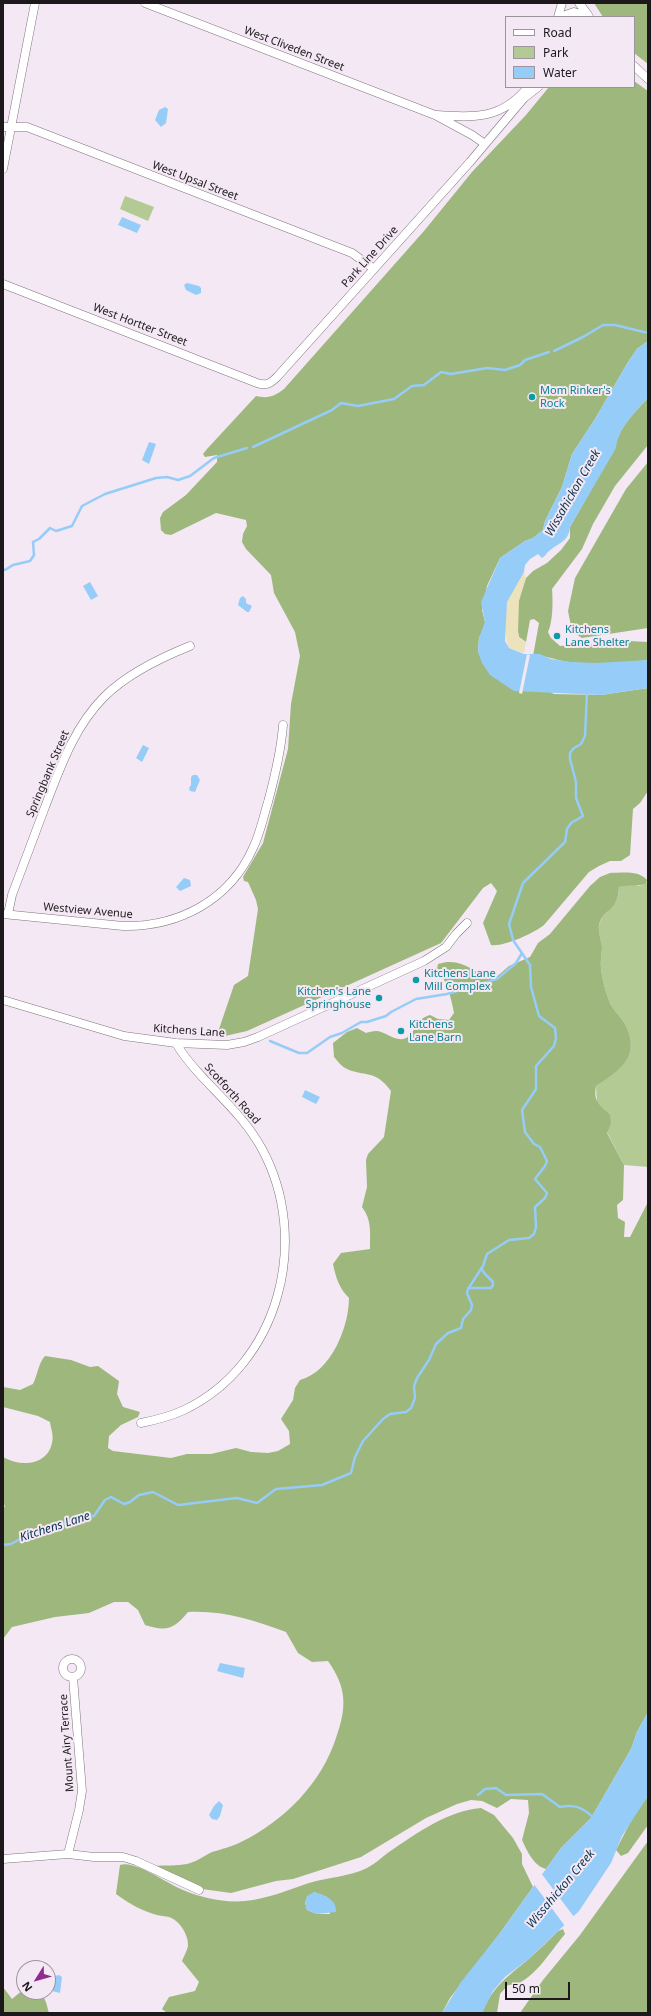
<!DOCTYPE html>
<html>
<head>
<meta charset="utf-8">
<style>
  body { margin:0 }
  #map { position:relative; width:651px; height:2016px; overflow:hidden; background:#f3e8f3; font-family:"Noto Sans",sans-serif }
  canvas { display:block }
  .frame { position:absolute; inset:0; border:4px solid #1c181c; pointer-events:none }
  .legend { position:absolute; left:505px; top:16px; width:130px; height:72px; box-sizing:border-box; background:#f3e8f3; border:1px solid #9d959d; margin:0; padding:5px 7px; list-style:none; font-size:12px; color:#1c181c }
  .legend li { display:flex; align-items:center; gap:8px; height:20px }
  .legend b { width:20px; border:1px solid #9d959d }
  .north { position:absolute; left:16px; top:1960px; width:40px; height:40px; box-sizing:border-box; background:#f3e8f3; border:1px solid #9d959d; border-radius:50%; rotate:233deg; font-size:11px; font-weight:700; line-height:16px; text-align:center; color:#1c181c }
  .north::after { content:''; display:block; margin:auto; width:14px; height:18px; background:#912b90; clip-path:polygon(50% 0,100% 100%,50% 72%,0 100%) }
  .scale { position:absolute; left:505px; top:1982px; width:65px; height:18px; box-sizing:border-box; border:2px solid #1c181c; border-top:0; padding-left:5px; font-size:12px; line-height:14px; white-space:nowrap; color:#1c181c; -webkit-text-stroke:3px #f3e8f3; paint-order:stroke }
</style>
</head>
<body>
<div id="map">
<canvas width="651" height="2016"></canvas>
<div class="frame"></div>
<ul class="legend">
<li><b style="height:5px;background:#fff"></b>Road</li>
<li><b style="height:11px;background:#b3ca95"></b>Park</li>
<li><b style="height:11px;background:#96ccf8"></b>Water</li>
</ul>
<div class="north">N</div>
<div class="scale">50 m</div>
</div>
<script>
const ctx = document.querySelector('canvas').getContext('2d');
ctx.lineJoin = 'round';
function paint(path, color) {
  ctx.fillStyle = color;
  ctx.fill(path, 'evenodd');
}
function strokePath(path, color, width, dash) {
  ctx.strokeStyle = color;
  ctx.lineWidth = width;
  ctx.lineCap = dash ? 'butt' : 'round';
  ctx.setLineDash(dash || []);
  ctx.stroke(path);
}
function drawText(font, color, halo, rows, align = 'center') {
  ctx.font = font + ' "Noto Sans",sans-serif';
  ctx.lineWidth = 4;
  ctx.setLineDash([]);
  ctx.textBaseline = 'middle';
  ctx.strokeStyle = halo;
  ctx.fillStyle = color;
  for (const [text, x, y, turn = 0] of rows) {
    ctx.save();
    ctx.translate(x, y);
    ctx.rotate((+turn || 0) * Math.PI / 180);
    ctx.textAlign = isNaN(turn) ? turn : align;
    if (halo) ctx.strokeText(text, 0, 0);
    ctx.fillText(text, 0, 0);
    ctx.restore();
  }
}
const green = new Path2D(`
  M125 196 154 207 148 221 120 209Z
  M648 883V1167L624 1165 607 1132 611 1124 605 1110 597 1103 596 1086C618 1071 641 1057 626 1026 622 1018 614 1011 610 1003 606 993 602 979 601 968 600 961 602 954 602 947 601 941 598 931 599 926 602 909 619 911 619 887L629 884 639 886Z`);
const forest = new Path2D(`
  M594 3H648V64L634 53V17H603Z
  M634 81 648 91V341L637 349 628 362 595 419 572 454 562 487 545 521 543 530 533 538 525 541 500 558 487 586 482 610 485 622 484 628 479 638 478 652 554 694 601 695 648 688V791L640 803 633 809 630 855 621 861H610L599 866 589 872 544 925C534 933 504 947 491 945L483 923 497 891 491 883 483 888 441 943 247 1031 216 1038 234 985 248 976 258 909 256 900 248 882 244 881 243 877 263 843 288 749 291 704 300 656 295 632 274 593 271 575 246 549 242 542 243 534 247 526 246 520 216 513 171 535 165 534 161 530 160 518 163 512 186 495 217 462V455L205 457 203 454 207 449 256 396C268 399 275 396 284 389L424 231 472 172 526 115 549 87H634Z
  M648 398V445L615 486 593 524 582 549 552 589C553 600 553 622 548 632L551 638 560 646 629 641 648 642V660C623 664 594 665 569 662 558 661 543 654 533 656L539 623 534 619 530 620 526 642 519 637 518 632V601L526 578 533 571 547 563 561 550 570 538V527L615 448C618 428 635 412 648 398Z
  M648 462V628L582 638 572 631 568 611 575 578 626 489Z
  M610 873C622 873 638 870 647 880L646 884C636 887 629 884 619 887 618 913 603 908 599 925 598 931 601 940 602 947 602 954 600 961 601 968 602 979 606 993 610 1003 614 1011 622 1018 626 1026 641 1057 619 1071 596 1086 593 1103 600 1104 610 1115L611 1124 607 1133 624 1165 623 1200 617 1205 618 1218 625 1222 624 1237H630L648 1202V1712L637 1732 631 1749 591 1818 561 1848 546 1869C534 1866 527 1851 522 1840L529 1813 528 1800 511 1799 497 1808 482 1801 471 1800 457 1804 426 1818 361 1857 293 1879 276 1881 231 1893 202 1889 154 1866C165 1865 177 1866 187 1864 196 1862 204 1856 212 1852 222 1849 231 1847 241 1842 284 1821 321 1784 336 1738 347 1707 347 1688 328 1661L312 1662 298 1653 286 1632C254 1620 222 1610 188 1612 174 1629 167 1632 145 1625L138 1610 128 1602H114L89 1613 55 1617 12 1627 3 1639V1509L5 1506 3 1503V1457C20 1467 47 1466 52 1443 54 1436 51 1429 50 1422L38 1416 3 1407V1387L20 1390 33 1384C38 1374 38 1364 45 1356L71 1360 90 1367 98 1366 119 1381 117 1394 123 1407 140 1412 138 1417 121 1425 109 1436 108 1448 113 1451 171 1458 187 1454H211L236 1448 251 1452 268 1453 278 1451 290 1444 289 1431 281 1419 293 1400 295 1388 300 1380C331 1372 349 1327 349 1298 339 1288 336 1278 333 1264L341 1253 370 1249C370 1233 372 1220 362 1207L367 1187 366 1160 368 1154 384 1137 391 1091C374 1068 365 1078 345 1068 341 1066 337 1060 334 1057L333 1043 347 1032 357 1028 366 1033C369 1032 373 1031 376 1031 385 1031 396 1043 406 1038 418 1031 413 1020 430 1015L438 1019 449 1020 454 1013C451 997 447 981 437 969L438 964C462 956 472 973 494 979L509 966 530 957 538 943 550 934 590 886 600 877Z
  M648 1796V1825L628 1853 621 1856 616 1850 633 1817Z
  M481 1808 494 1815 513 1838 522 1854V1864L533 1887 500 1933 450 1998 442 2013H167L162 2009 169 1997 195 1991 199 1982 182 1961C184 1956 187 1951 188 1946 189 1935 179 1920 169 1917 165 1916 160 1916 157 1915 142 1911 128 1903 116 1894L120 1865C136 1860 167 1884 183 1890 202 1898 224 1903 245 1901 267 1899 288 1890 309 1883 328 1877 349 1877 367 1868 375 1864 382 1857 389 1852 417 1833 447 1811 481 1808ZM314 1892 327 1897 330 1914H317L307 1910 305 1902Z
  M648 1841V2013H520L543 1980 580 1935Z
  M563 1929 565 1934C551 1950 531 1986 508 1985L500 1994 497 2013H482C493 1985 509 1976 531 1957 540 1949 549 1940 558 1931Z
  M3 1987 12 1999 24 1989V1992C44 1992 44 1994 49 2013H3Z`);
const sand = new Path2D(`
  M524 572 526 578 519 601 518 632 519 637 526 642 524 653 509 648C505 640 504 611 507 602 510 591 518 581 524 572Z`);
const water = new Path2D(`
  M165 107 168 109 166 123 161 127 155 120 159 110Z
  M122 217 141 225 137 233 118 225Z
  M187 283 199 286 201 288V293L196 295 186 290 184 285Z
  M648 341V398C635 412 618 428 616 448L570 527C569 541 559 543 549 551 546 554 545 556 542 558L538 554 530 559 525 565 524 572 507 602 505 641 509 648 524 654H540L551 659 571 662 596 663 648 660V688L601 695 514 691 490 675 482 663 478 652 479 638 485 622 481 602 500 558 525 541 533 538 543 530 545 521 562 487 572 454 595 419 628 362 637 349Z
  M149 442 156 444 149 464 142 460Z
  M90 582 98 596 91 600 83 586Z
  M243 596 246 599V603L252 606 249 612H247L238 605 240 598Z
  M143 745 149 748 142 762 136 758Z
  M193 775H197L200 780 195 792 190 791 189 788 191 785V777Z
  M184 878 190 880 191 886 180 891 176 887Z
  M305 1090 320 1097 316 1104 302 1097Z
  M220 1663 245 1668 243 1678 217 1671Z
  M648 1712V1796L622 1836 611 1863 579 1911 530 1958 505 1977 493 1991 482 2013H442L461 1982 500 1933 561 1848 591 1818 631 1749 637 1732Z
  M219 1801 223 1805 220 1816 217 1820 212 1819 209 1815 214 1806Z
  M314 1892C324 1895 337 1899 336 1912L317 1914 307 1910 305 1902 307 1896Z
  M59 1975 62 1977 60 1993 52 1991 55 1976Z`);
const pier = new Path2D(`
  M527 654 530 655 522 694 519 693Z
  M541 1873 574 1917 565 1926 533 1883Z`);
const stream = new Path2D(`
  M554 351 583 337 603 325H615L648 333
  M253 447 332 410 341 403 358 406 394 399 412 386 424 385 441 372 451 374 487 368 505 370 520 365 525 360 549 352
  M3 569 5 570 13 565 30 561 34 555 33 542 39 539 50 528 56 531 72 526 82 506 105 494 156 478 167 477 178 480 190 476 214 458 247 448
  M270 1041 299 1053H307L330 1037 342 1033 361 1022H367L386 1016 391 1012 416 999 447 994 497 979 516 963 522 953
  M468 1288H491L493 1285V1282L485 1274 481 1268
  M3 1545 11 1544 29 1534 47 1532 75 1519 94 1516 105 1500 111 1497 124 1504 130 1502 139 1495 153 1492 178 1505 237 1498 257 1503 276 1489 322 1485 351 1473 355 1457 363 1441 383 1419 390 1414 406 1412 411 1408 415 1398 414 1386 417 1378 429 1360 436 1344 448 1333 461 1328 463 1319 471 1310 472 1305 467 1293 468 1289 483 1266 487 1254 509 1240 529 1238 534 1234 536 1227 535 1207 545 1198 547 1193 535 1179 545 1166 547 1161 540 1147 534 1144 525 1132 522 1110 536 1089V1066L554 1046 556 1038 555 1028 539 1016 531 987 530 965 513 940 509 924 523 883 565 842 567 829 571 823 583 816 576 798V782L570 759V753L574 748 581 744 585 736 587 692
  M478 1795 485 1789 496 1788 506 1795 542 1794 560 1807C576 1804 583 1808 594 1818`);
const minor = new Path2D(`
  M145 3 435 115 472 135 485 144
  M579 3 588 15
  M558 17 562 3
  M560 17 574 12 589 17
  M634 66 648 79
  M437 115C475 118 502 119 528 87
  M3 127H27L352 253 374 269
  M3 169 35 3
  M3 284 257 383C266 386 270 384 277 377L470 162 524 98 538 87
  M3 914 123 926C179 927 230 900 253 848 260 834 263 818 268 802 275 776 281 752 283 725
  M8 914 12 895C23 866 34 836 45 807 60 768 74 727 104 697 127 674 160 658 190 646
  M3 1000 124 1036 176 1043 227 1045 244 1042 258 1037 424 961 446 947 456 934 467 923
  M141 1423C156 1420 171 1416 184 1410 280 1364 311 1239 262 1149 248 1123 227 1103 206 1081 195 1069 184 1058 176 1043
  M63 1668a9 9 0 1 1 18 0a9 9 0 1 1-18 0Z
  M68 1854 79 1810 82 1791 73 1677
  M3 1859 68 1854 94 1857H123L136 1861 199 1890`);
const markers = [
  [532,397,4,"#0f9aa8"],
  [557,636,4,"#0f9aa8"],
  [416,980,4,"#0f9aa8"],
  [379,998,4,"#0f9aa8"],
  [401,1031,4,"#0f9aa8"]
];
const streetNames = [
  ["West Cliveden Street",294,49,21],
  ["West Upsal Street",195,181,21],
  ["Park Line Drive",370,257,-48],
  ["West Hortter Street",140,325,21],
  ["Springbank Street",48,774,-67],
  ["Westview Avenue",88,911,5],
  ["Kitchens Lane",189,1031,4],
  ["Scotforth Road",232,1094,48],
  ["Mount Airy Terrace",67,1743,-94]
];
const cultureNames = [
  ["Mom Rinker's",540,391],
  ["Rock",540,404],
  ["Kitchens",565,630],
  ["Lane Shelter",565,643],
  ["Kitchens Lane",424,974],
  ["Mill Complex",424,987],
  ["Kitchen's Lane",371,992,"right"],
  ["Springhouse",371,1005,"right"],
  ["Kitchens",409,1025],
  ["Lane Barn",409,1038]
];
const waterNames = [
  ["Wissahickon Creek",573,493,-60],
  ["Kitchens Lane",55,1527,-18],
  ["Wissahickon Creek",561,1889,-50]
];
paint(green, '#b3ca95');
paint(forest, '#9eb77d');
paint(sand, '#ece3bd');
paint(water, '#96ccf8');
paint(pier, '#f3e8f3');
strokePath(stream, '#96ccf8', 2.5);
strokePath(minor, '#7e747e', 9);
strokePath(minor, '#fff', 8);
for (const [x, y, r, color] of markers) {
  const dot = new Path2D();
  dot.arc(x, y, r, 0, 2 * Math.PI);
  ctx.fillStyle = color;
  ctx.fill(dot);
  strokePath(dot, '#f3e8f3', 1.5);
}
drawText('11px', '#1c181c', '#f3e8f3', streetNames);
drawText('11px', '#0d838f', '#f3e8f3', cultureNames, 'left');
drawText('italic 12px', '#083350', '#f3e8f3', waterNames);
</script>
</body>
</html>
